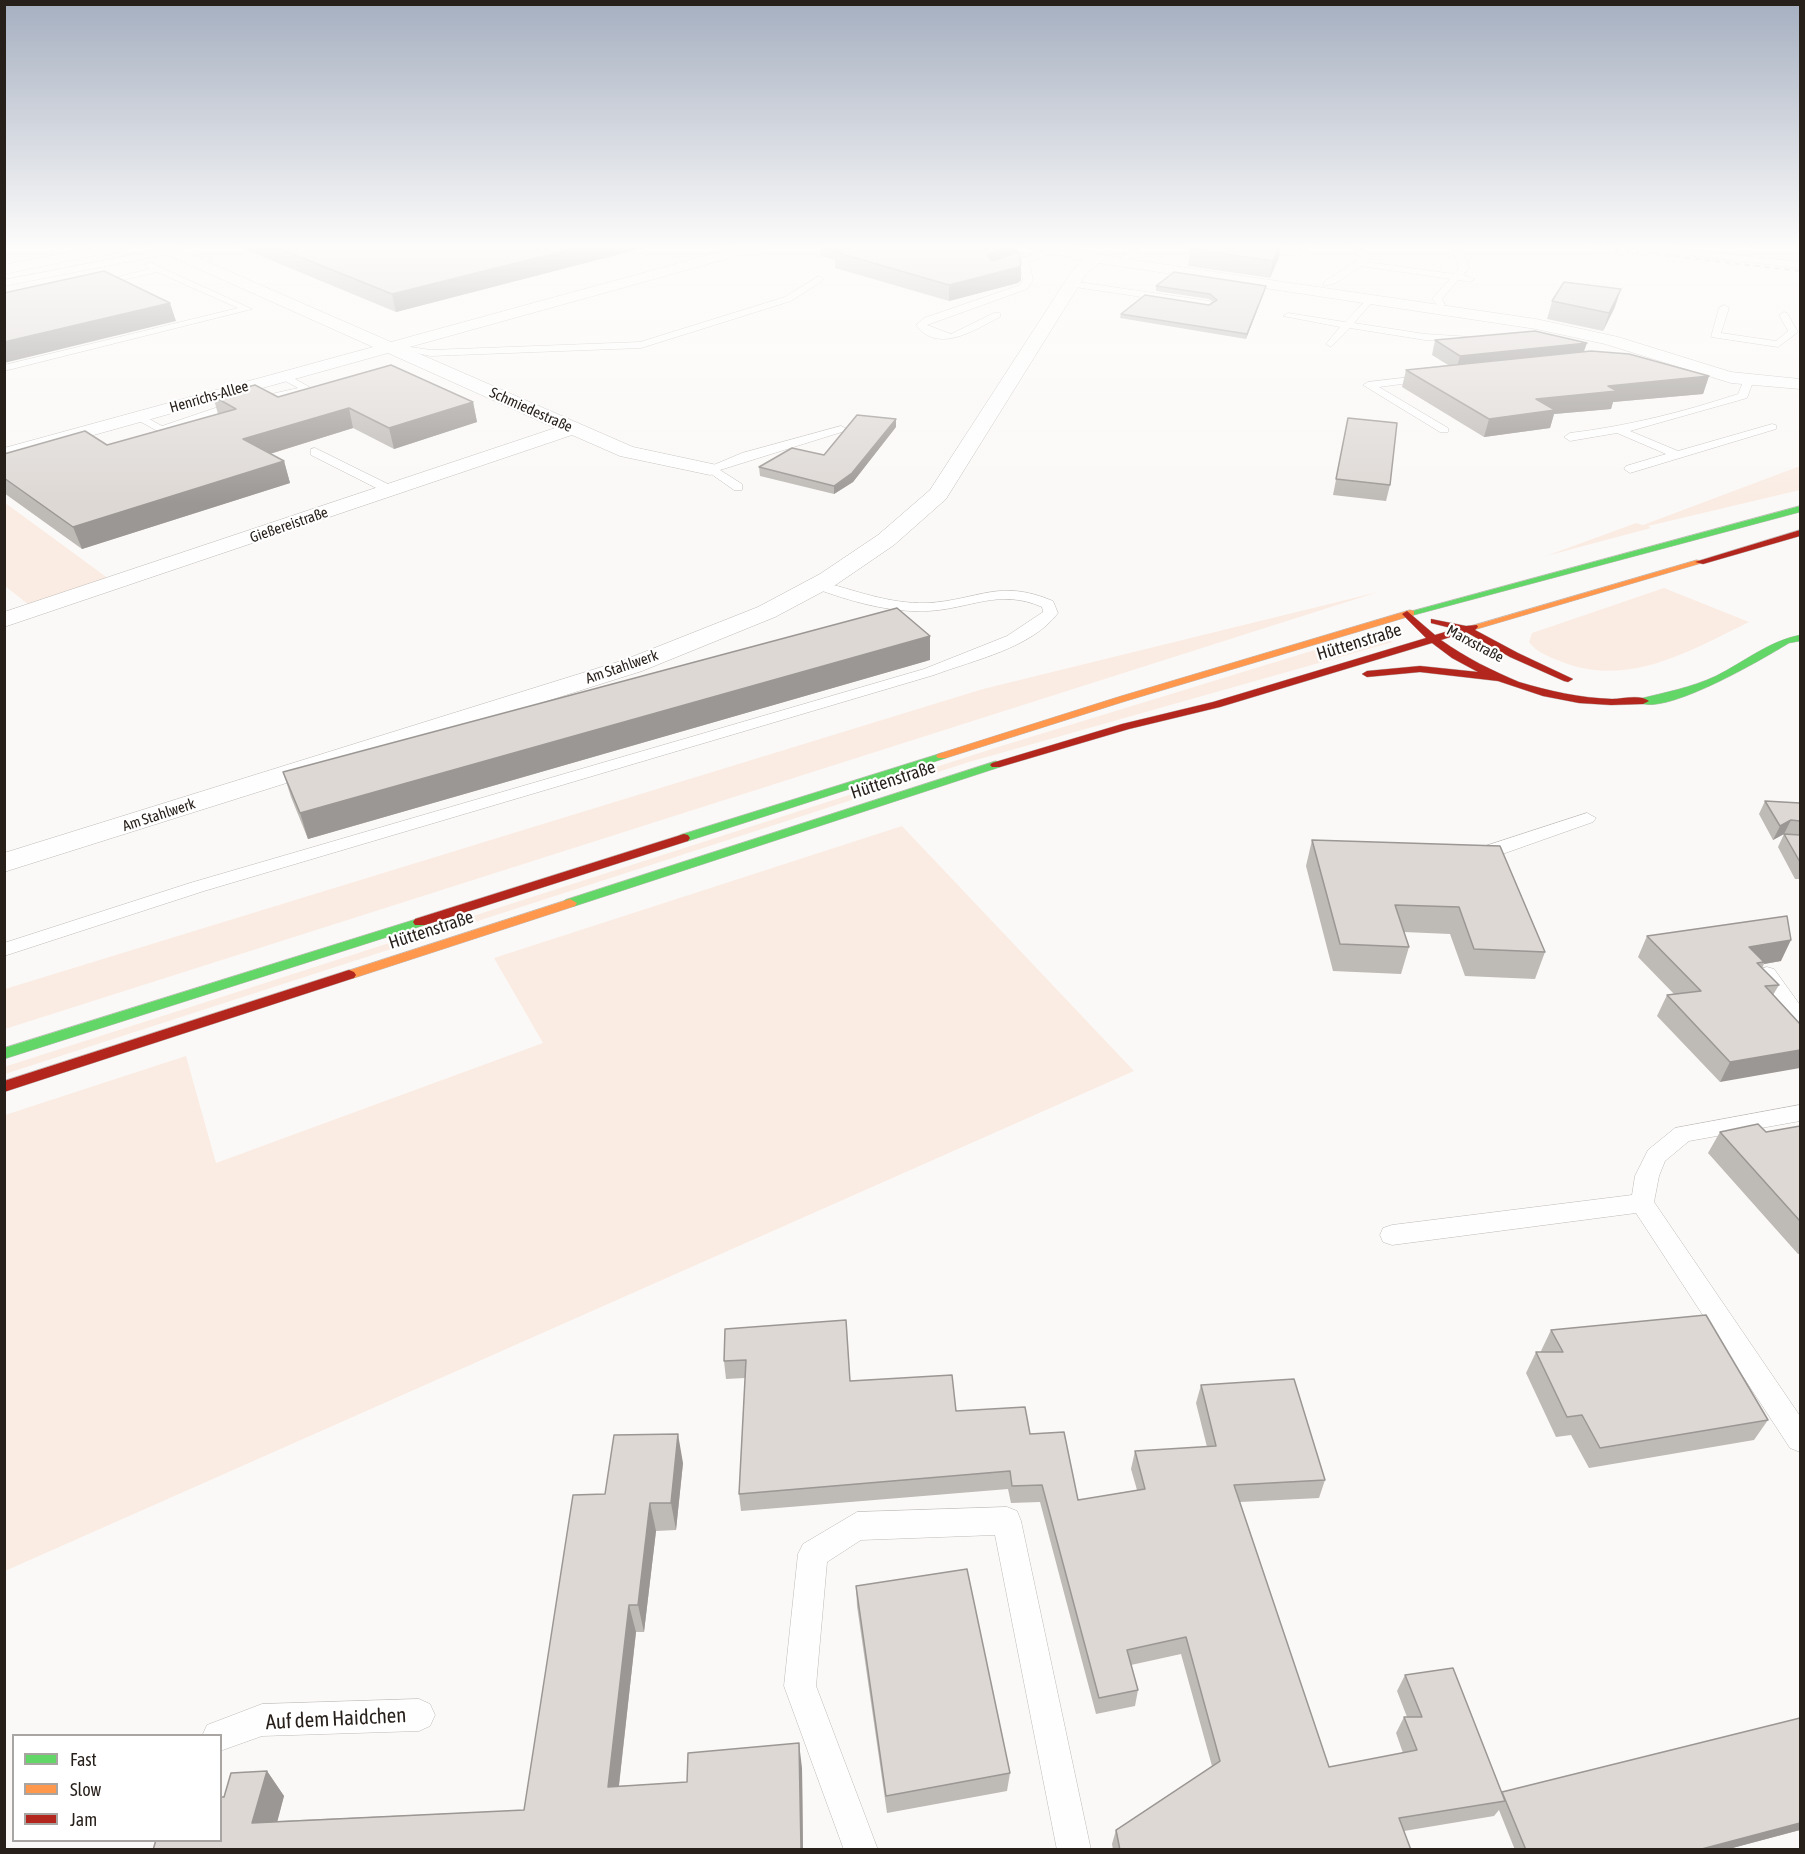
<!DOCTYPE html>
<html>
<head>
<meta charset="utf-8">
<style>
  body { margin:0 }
  #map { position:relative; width:1805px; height:1854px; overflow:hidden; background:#fbf9f7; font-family:"Asap Condensed",sans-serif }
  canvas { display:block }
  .frame { position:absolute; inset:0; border:6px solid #271f1a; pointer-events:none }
  .legend { position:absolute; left:12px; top:1734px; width:210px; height:108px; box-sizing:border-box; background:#fff; border:2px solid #a9a5a3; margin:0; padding:8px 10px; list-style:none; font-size:18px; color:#271f1a }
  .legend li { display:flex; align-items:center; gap:12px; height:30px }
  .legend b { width:30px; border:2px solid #a9a5a3 }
</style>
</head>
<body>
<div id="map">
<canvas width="1805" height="1854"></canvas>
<div class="frame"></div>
<ul class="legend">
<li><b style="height:8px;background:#63d668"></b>Fast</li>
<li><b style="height:8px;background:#ff974d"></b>Slow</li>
<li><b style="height:8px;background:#b3261e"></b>Jam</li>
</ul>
</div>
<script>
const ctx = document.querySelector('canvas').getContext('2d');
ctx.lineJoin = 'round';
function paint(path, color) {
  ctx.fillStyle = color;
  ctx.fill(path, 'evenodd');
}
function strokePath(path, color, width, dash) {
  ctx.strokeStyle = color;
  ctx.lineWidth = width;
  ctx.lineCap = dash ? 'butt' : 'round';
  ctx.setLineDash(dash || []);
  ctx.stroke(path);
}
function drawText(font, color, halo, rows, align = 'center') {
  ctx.font = font + ' "Asap Condensed",sans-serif';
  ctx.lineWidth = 4.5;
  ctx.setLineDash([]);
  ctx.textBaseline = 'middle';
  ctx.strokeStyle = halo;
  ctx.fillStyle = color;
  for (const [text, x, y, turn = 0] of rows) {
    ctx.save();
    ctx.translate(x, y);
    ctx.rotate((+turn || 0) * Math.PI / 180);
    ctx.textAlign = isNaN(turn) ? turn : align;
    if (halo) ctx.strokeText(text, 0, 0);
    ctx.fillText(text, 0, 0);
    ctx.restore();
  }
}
const green = new Path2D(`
  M1800 466V490L1648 526 1651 528 1546 556 1636 523 1643 525Z
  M4 502 109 579 29 605 5 586Z
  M1664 588 1749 622C1690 651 1627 689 1560 661 1549 657 1536 652 1529 642L1532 633Z
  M1378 592 5 1029V989L983 689Z
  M1380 633 1393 642 969 762 5 1074 4 1067 998 747 1344 641Z
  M902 826 1134 1071 5 1571V1115L186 1056 216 1163 543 1043 494 958Z`);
const lane = new Path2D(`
  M1135 245H1144L1123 265H1117V261Z
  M1306 245H1315L1299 256 1253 253 1249 250 1253 247 1297 250Z
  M1356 245 1371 255 1367 262 1454 274 1459 268 1453 248 1444 245H1460L1469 268 1463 275 1475 279 1470 282 1458 280 1442 299 1445 305 1440 308 1432 299 1450 279 1361 266 1336 283 1324 286V282L1362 257 1352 248Z
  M1621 245H1645L1800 262V268L1625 248Z
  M1053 247 1056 248V252L1029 262 1033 280 1027 289 927 325 951 334 994 313H1000V317C976 329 938 355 916 325L924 318 1020 285 1023 280 1020 265 1013 268 1009 265 1010 263Z
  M170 248 174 251 173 253 4 286V280Z
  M149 262 252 309 4 371V365L238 308 157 272 95 287 90 284 149 269 145 265Z
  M819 276 824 279 822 281 791 301 641 348 431 356 385 347 390 344 431 350 640 342 785 297Z
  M1071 281 1209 301 1214 304 1209 307 1068 286V282Z
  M1369 297 1374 300 1354 323 1425 334 1487 338 1492 341 1487 344 1425 340 1350 328 1331 347 1326 344 1340 327 1283 316 1288 313 1345 322Z
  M1724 305 1729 308 1721 333 1776 341 1788 331 1779 315 1784 312 1787 313 1798 332 1778 347 1711 337 1719 308Z
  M284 373 313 389 234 409 161 433 132 417 142 415 162 426 227 404 298 388 280 378V374Z
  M1428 375 1433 378 1432 380 1379 387 1448 428V432H1440L1363 385 1368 382Z
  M1748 379 1753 382 1747 398 1630 431 1678 451 1772 424 1776 425V429L1630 473 1624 469 1626 466 1666 454 1617 433 1570 441 1564 437 1570 433C1628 426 1683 412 1738 394L1743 382Z
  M841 426 847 429 845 431 720 470 742 484V490H734L704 469 742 453Z
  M315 448 394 487 396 490 394 493H386L311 455V449Z
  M819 581C855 590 888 604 927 603 979 600 999 578 1053 601L1058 613C1032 648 974 660 934 675L204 891 4 956V943L190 883 924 669 1007 636 1043 612 1042 607C999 588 970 609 928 611 889 613 850 601 814 588V582Z
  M1587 813 1596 818 1593 822 1494 857 1476 861 1467 855 1470 851Z
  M1767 967 1774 969 1800 1005V1027L1793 1025 1757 974 1760 969Z
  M1800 1105V1121L1689 1141 1665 1161 1659 1176 1654 1202 1800 1416V1452L1790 1448 1636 1213 1392 1245 1383 1242 1380 1235 1383 1228 1392 1225 1632 1195 1635 1176 1648 1150 1675 1128Z
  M1007 1507 1017 1511 1021 1521 1091 1850H1057L995 1535 861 1540 827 1562 816 1686 878 1850H844L784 1686 798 1554 803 1544 857 1512Z
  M419 1699 430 1704 435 1715 430 1726 419 1731 262 1736 220 1751V1736H202L207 1725 262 1704Z`);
const street = new Path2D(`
  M106 245H133L126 249 4 274V265Z
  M150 245H169L391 342 745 245H768L766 248 406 348 633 447 717 465 720 469 717 473 710 475 620 456 572 435 4 627V612L555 428 388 353 4 460V448L373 347 152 248Z
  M1025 245H1052L1120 258 1536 319 1618 337 1731 372 1800 379V389L1731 383 1605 344 1536 329 1099 263 1086 274 946 499 894 545 837 584 775 617 642 671 4 872V853L624 660 758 607 820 574 878 535 930 490 1072 271 1084 260 1027 248Z`);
const fast = new Path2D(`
  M1800 506V512L1414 615 1410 616 1405 613Z
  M1800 635V641L1789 643C1766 657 1660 720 1637 701L1639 699C1666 692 1690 688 1716 676 1744 662 1769 641 1800 635Z
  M942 753 946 754 948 756 946 758 688 841H680L678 838 680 835Z
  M996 761 1000 763 1002 765 1000 767 575 906 570 907 563 903 565 900Z
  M420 918 425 919 427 922 425 925 4 1059V1048Z`);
const slow = new Path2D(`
  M1697 560 1705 562 1477 629H1469L1468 627Z
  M1410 610 1414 611V615L1126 701 946 758H938L936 756 938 754 1118 697Z
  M570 899 577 903 575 906 354 978H344L342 975 344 972Z`);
const jam = new Path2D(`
  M1800 530V536L1703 564 1695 562Z
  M1407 611 1435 635 1455 629 1431 623V619L1466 626 1477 625 1478 627 1475 630 1518 653 1573 679 1568 682 1564 681 1510 657 1466 632 1441 640C1466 658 1493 671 1519 682 1549 691 1580 698 1612 699 1623 699 1640 694 1649 701L1643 704 1611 705 1579 703 1543 696 1498 681 1420 672 1367 677 1362 674 1367 671 1420 666 1478 672 1452 658 1432 643 1220 707 1129 729 1000 767H992L990 765 992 763 1122 724 1213 702 1426 638 1402 614Z
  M684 834 688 835 690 838 688 841 425 925H415L413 922 415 919Z
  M349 970 354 972 356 975 354 978 4 1092V1081Z`);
const rail = new Path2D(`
  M1576 245 1800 271`);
const wall = new Path2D(`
  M234 245H655L396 312Z
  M820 245H1017V253L1021 280 1018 283 949 301 835 268V260L821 256Z
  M1178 245H1283V247H1280L1279 257 1270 278 1188 266 1190 250Z
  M1729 245H1757L1756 248Z
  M1156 286 1265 290 1246 339 1120 318 1121 314 1209 305 1213 302 1209 299 1156 291Z
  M1552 301 1615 307 1603 331 1547 319Z
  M1435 340 1584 351 1709 376 1703 394 1613 402 1611 409 1554 414 1550 428 1484 437 1402 387 1406 370 1448 365 1432 355Z
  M213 396 278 397 473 402 477 422 394 449 353 428 270 454 284 461 290 483 82 549 4 493V454L107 445 218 414Z
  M1348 418 1390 485 1386 501 1333 495Z
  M896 427 853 482 834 494 760 476 759 467 824 455Z
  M930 660 308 839 291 797 283 772Z
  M1765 801 1800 803V879H1795L1778 847 1784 834 1773 840 1759 814Z
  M1312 840 1500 846 1545 952 1535 979 1465 976 1450 934 1404 932 1409 947 1401 974 1333 971 1306 866Z
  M1647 936 1781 961 1764 964 1762 968 1779 985 1773 995 1720 1082 1657 1016 1667 995 1674 994 1638 957Z
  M1800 1126V1254H1798L1708 1153 1720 1132H1766Z
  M725 1329 850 1381 956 1411 1030 1434 1078 1500 1137 1490 1131 1469 1135 1451 1207 1447 1196 1403 1201 1385 1325 1480 1319 1498 1240 1502 1329 1767 1403 1753 1396 1733 1404 1717H1407L1397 1691 1405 1675 1502 1793 1800 1718V1830L1725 1850H1515L1499 1810 1494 1816 1404 1831 1411 1850H1113L1112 1844 1116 1830 1212 1766 1181 1654 1131 1665 1138 1690 1135 1706 1096 1714 1040 1502 1011 1503 1008 1489 741 1511 739 1494 745 1378 726 1379 724 1361Z
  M1551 1330 1768 1420 1754 1440 1589 1468 1571 1435 1556 1437 1526 1373 1536 1352H1541V1351Z
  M683 1463 676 1530 656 1531 644 1632H636L619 1786 687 1782 802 1768 803 1850H153L224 1797 267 1771 284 1796 277 1821 524 1810 605 1494Z
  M856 1586 1010 1773 1007 1791 887 1813 857 1606Z`);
const shadedWall = new Path2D(`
  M588 245H655L396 312 392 294Z
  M1013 245H1017L1016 259 986 271 987 255Z
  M1279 245H1281L1279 257 1270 278 1273 261Z
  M1021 264V280L1018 283 949 301V285Z
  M1266 286 1265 290 1246 339 1247 334Z
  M1621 289 1615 307 1603 331 1609 313Z
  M170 303 176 321 4 363V342Z
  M1587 343 1582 357 1456 370 1460 356Z
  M1709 376 1703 394 1613 402 1611 409 1554 414 1550 428 1484 437 1489 419 1536 399 1608 386Z
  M473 402 477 422 394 449 389 428Z
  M349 408 353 428 250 460 243 439Z
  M896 419V427L853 482 834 494V486Z
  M284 461 290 483 82 549 73 527Z
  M930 636V660L308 839 300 813Z
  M1791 820 1784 834 1773 840 1780 826Z
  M1791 940 1781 961 1764 964V962L1749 947Z
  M1800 1050V1068L1720 1082 1730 1062Z
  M678 1434 683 1463 676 1530 671 1503Z
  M650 1503 656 1531 644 1632 638 1605Z
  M629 1605 636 1632 616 1811 608 1787Z
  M799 1743 802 1768 803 1850H801Z
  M267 1771 284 1796 271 1846 252 1823Z
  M1800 1823V1830L1725 1850H1698Z`);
const building = new Path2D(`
  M270 245H588L392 294Z
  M834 245H1013L987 255 992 261 1019 252 1021 264 1019 267 949 285 835 252 847 248Z
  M1193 245H1279L1273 261 1190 249 1193 247 1191 246Z
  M104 271 170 303 4 342V293Z
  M1174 272 1266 286 1247 334 1121 314 1145 295 1209 305 1217 300 1210 294 1156 286Z
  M1564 282 1621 289 1609 313 1552 301Z
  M1535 331 1587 343 1460 356 1435 340Z
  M1591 351 1629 354 1709 376 1608 386 1617 391 1536 399 1555 410 1489 419 1406 370Z
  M391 365 473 402 389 428 349 408 243 439 284 461 73 527 4 478V454L85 431 107 445 236 409 213 396 255 385 278 397Z
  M857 415 896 419 852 473 834 486 759 467 792 448 824 455Z
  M1348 418 1397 423 1390 485 1336 479Z
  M897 608 930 636 300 813 283 772Z
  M1765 801 1800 803V821L1791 820 1780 826Z
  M1784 834 1800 835V862Z
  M1312 840 1500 846 1545 952 1474 949 1459 907 1395 905 1409 947 1340 944Z
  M1787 916 1791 940 1749 947 1764 962 1757 963 1779 985 1765 986 1800 1024V1050L1730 1062 1667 995 1701 991 1647 936Z
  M1758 1124 1766 1132 1800 1126V1221L1720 1132Z
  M1706 1315 1768 1420 1600 1448 1582 1415 1567 1417 1536 1352H1563L1551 1330Z
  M846 1320 850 1381 952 1375 956 1411 1025 1407 1030 1434 1064 1432 1078 1500 1145 1489 1135 1451 1216 1446 1201 1385 1294 1379 1325 1480 1234 1485 1329 1767 1417 1750 1404 1717H1422L1405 1675 1453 1668 1505 1801 1399 1818 1411 1850H1120L1116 1830 1220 1761 1186 1637 1127 1650 1138 1690 1099 1698 1042 1485 1012 1486 1010 1471 739 1494 746 1360 724 1361 725 1329Z
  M678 1434 671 1503H650L638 1605H629L608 1787 687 1782 688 1753 799 1743 801 1850H153L156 1840H220V1797H224L231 1773 267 1771 252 1823 524 1810 573 1495 605 1494 614 1435Z
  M967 1569 1010 1773 886 1796 856 1586Z
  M1800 1718V1823L1698 1850H1526L1502 1792Z`);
const farStreetnames = [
  ["Henrichs-Allee",209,397,-16],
  ["Schmiedestraße",531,410,24],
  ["Gießereistraße",289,525,-19],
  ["Marxstraße",1475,644,28],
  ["Am Stahlwerk",622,667,-19],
  ["Am Stahlwerk",159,815,-18]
];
const streetNames = [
  ["Hüttenstraße",1359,642,-17],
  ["Hüttenstraße",893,780,-18],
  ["Hüttenstraße",431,930,-18]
];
const nearStreetnames = [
  ["Auf dem Haidchen",336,1719,-3]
];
paint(green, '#faece3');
strokePath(lane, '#bebab7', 1);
strokePath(street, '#bebab7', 1);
strokePath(fast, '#bebab7', 1);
strokePath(slow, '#bebab7', 1);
strokePath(jam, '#bebab7', 1);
paint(lane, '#fefefe');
paint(street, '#fefefe');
paint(fast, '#63d668');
paint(slow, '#ff974d');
paint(jam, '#b3261e');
strokePath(rail, '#c6c5c5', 2, [5, 5]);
paint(wall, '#bebab6');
paint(shadedWall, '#9b9794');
paint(building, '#ddd8d4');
strokePath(building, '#9b9794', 1.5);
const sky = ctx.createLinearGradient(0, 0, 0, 504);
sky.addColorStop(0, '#a5afc0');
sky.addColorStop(0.49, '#fdfcfb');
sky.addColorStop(1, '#fdfcfb00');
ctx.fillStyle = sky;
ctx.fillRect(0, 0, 1805, 504);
drawText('15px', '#271f1a', '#fff', farStreetnames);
drawText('18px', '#271f1a', '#fff', streetNames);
drawText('21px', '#271f1a', '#fff', nearStreetnames);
</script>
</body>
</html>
